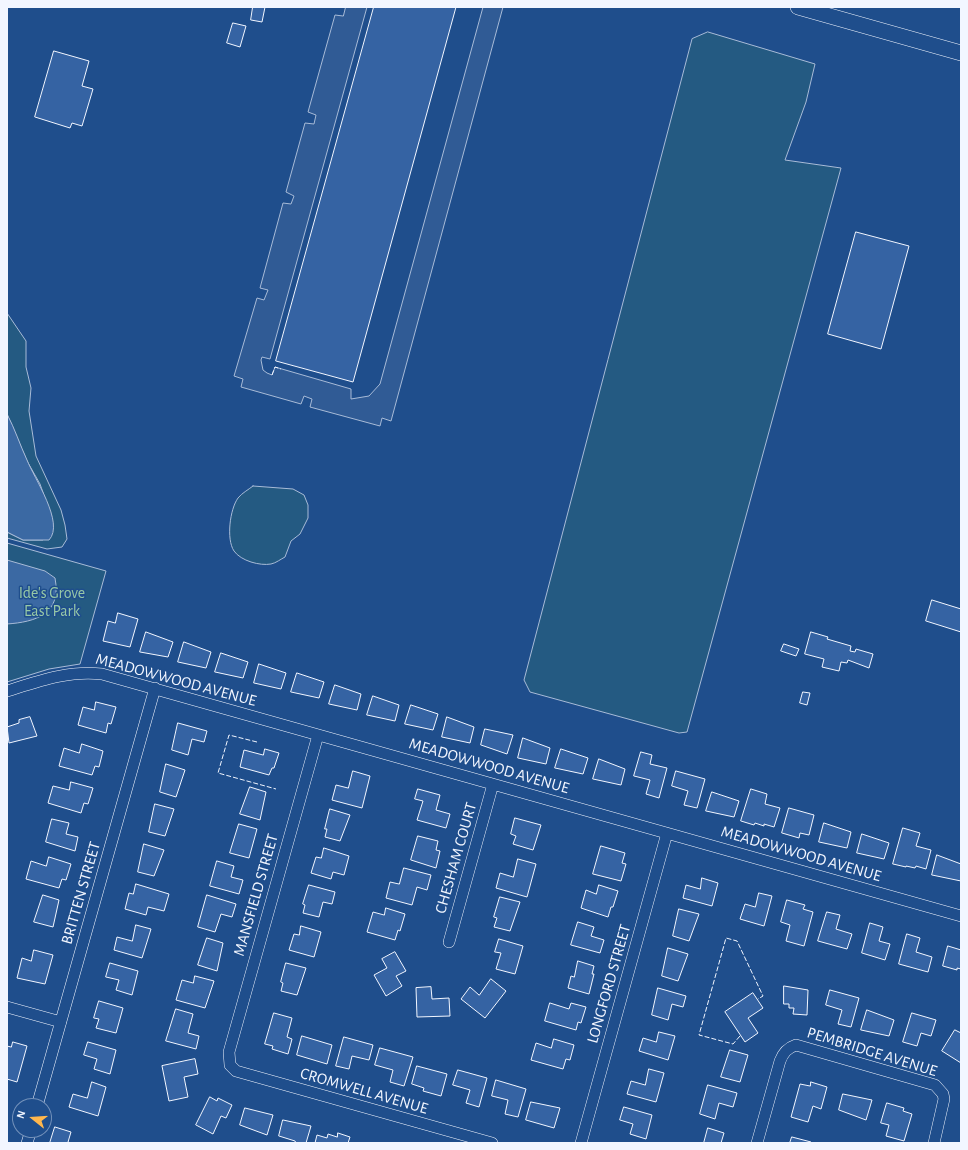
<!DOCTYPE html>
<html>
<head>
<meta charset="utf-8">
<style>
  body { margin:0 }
  #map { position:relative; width:968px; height:1150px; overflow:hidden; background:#1f4e8c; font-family:"Alegreya Sans",sans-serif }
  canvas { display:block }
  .frame { position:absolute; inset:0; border:8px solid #f2f6ff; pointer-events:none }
  .north { position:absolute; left:12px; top:1098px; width:40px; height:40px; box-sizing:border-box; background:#1f4e8c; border:1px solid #7391ba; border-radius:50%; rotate:287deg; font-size:11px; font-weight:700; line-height:16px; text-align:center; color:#f2f6ff }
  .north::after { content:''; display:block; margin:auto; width:14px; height:18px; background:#ffb74d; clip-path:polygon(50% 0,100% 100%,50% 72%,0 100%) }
</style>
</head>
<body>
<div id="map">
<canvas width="968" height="1150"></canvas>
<div class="frame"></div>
<div class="north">N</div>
</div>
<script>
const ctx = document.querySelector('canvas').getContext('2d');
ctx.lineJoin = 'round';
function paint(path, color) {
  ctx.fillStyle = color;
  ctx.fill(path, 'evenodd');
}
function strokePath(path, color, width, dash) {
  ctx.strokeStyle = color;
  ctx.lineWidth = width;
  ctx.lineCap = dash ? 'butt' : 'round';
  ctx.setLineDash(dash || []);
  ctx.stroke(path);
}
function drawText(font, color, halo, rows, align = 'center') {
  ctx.font = font + ' "Alegreya Sans",sans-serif';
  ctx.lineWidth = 3;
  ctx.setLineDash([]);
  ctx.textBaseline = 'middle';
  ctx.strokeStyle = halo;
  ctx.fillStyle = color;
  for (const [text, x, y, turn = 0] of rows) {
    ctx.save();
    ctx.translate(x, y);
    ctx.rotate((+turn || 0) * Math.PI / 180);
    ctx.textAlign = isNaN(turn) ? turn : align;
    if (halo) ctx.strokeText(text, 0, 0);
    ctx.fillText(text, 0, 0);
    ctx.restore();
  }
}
const green = new Path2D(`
  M708 32 815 64 806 102 785 160 841 168 687 732 679 733 530 692 524 680 692 39Z
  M7 313 26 341V367L31 388 29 411 36 456 61 510 65 525 67 539 62 547 47 549 7 538V532L23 540H43L52 518 40 484 27 461 7 414Z
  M253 486 293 489 304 495 308 505V518L300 534 291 541 285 557C281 559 276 563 271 564 260 566 241 561 234 551 226 539 230 509 238 498 242 493 248 490 253 486Z
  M7 543 106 571 80 664 49 669 7 682Z`);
const parking = new Path2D(`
  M346 7H367L270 359 262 357 261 360 263 370 267 373 272 375 275 367 351 389V399L369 396 380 384 483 7H503L391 421 382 418 380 426 310 407 312 399 304 396 301 404 241 387 243 379 234 376 257 298 264 300 268 290 260 288 283 203 291 204 294 196 286 192 305 123 314 124 316 115 308 112 335 15 343 16Z`);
const water = new Path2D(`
  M7 414C15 429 20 445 27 460 34 478 65 523 49 540H23L7 532Z
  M7 560 45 571 55 578C62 614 36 622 7 624Z`);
const building = new Path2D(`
  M253 7H265L262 22 251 20Z
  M374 7H456L353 382 276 361Z
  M233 23 246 26 240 47 227 43Z
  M54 51 89 61 82 86 93 89 82 126 72 123 70 128 35 117Z
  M856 232 909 246 881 349 828 334Z
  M932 600 961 609V632L926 621Z
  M118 613 138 619 130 647 103 641 108 621 115 623Z
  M146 632 173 642 168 657 140 652Z
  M811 632 828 637 827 639 851 646 850 651 855 652 856 649 873 654 869 668 848 660 847 663 841 662 839 671 822 667 824 659 805 654Z
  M184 642 211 652 206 668 178 662Z
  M784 644 799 649 796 656 781 651Z
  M221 653 248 662 243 678 215 672Z
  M259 664 286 673 281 689 254 683Z
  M297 673 324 682 319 698 291 692Z
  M335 685 361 694 357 710 329 704Z
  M803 692 810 693 807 705 800 703Z
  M373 696 399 705 395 721 367 715Z
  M96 702 116 707 111 724 108 723 106 733 78 725 83 707 94 710Z
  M411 705 438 714 433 730 405 724Z
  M30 717 37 736 9 743 7 727 19 723V720Z
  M447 717 474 727 470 743 442 737Z
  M178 723 207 731 204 742 192 739 188 755 172 750Z
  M485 729 513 735 507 754 481 745Z
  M523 738 550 748 546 764 518 758Z
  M82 744 103 751 99 767 95 766 92 775 59 766 64 748 79 753Z
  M265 749 279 753 274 768H272L269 775 240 767 244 750 263 755Z
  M561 749 588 758 583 774 555 768Z
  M641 752 652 755 650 764 667 768 659 798 646 794 650 780 634 776Z
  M599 759 625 769 621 785 593 779Z
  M166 764 185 770 176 797 160 792Z
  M353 771 370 776 362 808 332 800 336 785 348 788Z
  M676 771 705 779 697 808 684 805 688 791 672 786Z
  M71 782 93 788 88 804 84 803 81 813 48 803 53 786 69 790Z
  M250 787 266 792 260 820 240 814Z
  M418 789 440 795 436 810 450 814 446 828 417 820 423 801 415 799Z
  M751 789 767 794 765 804 780 808 774 827 764 824V826L755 823 754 825 741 821Z
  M712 792 739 801 734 817 706 811Z
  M155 804 174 809 165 836 149 832Z
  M789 808 814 815 809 835 800 833 799 838 782 833Z
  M330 809 350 815 340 841 325 837 327 829H325Z
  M515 818 541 825 533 850 513 844 516 836 511 834Z
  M52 819 69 823 66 834 78 837 75 851 46 842Z
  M824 823 851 832 847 848 819 842Z
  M239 824 257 829 249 858 230 853Z
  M903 828 920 833 916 846 931 850 926 869 916 866 915 868 906 866V867L893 864Z
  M862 834 889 843 884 859 857 853Z
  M418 836 438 841 436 850 440 851 436 868 411 860Z
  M144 844 164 850 154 876 138 872Z
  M601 846 625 853 622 863 626 864 621 881 593 874Z
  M324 848 349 856 344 875 333 872 331 879 311 873 316 857 321 858Z
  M937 855 961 864V881L932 875Z
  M49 857 71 864 66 880 62 879 59 888 26 879 31 861 46 866Z
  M518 859 536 864 527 897 496 888 500 873 513 877Z
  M217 861 234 866 231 877 243 880 239 894 210 886Z
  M404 868 431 875 427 890 417 887 412 905 386 898 390 882 399 884Z
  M702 878 718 883 712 906 683 898 686 885 700 889Z
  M136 884 169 894 164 911 148 907 146 915 125 909 129 893 133 894Z
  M309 885 335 892 332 904 323 902 319 917 303 913 305 905 303 904Z
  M599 885 618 891 613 907H611L608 917 581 908 586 890 596 894Z
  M759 893 772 896 764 926 740 919 745 904 755 907Z
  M43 895 59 900 53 927 34 922Z
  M207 895 236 904 232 917 221 914 215 932 198 927Z
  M500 897 520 902 510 931 494 927 497 918 494 917Z
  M787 900 805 905 803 909 813 912 804 946 786 941 790 925 781 922Z
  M386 908 405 914 400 931 398 930 395 940 367 932 373 912 384 915Z
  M679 909 699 914 689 941 673 936Z
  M827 912 840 915 836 929 852 934 847 949 818 941Z
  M578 922 594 927 591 936 604 940 600 953 571 945Z
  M870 923 883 927 879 941 890 944 885 960 862 953Z
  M136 925 151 929 142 958 114 950 117 937 132 941Z
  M301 926 321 932 314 957 289 950 294 934 299 935Z
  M907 934 920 938 916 952 932 957 928 972 899 964Z
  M207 938 223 943 217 971 198 965Z
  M499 939 523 946 515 974 496 969 501 953 495 952Z
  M948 946 961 950V969L957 968V970L943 966Z
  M668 948 688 954 678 981 662 976Z
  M34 950 53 955 45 984 17 978 22 958 31 961Z
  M395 952 406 971 396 976 402 986 386 996 374 975 387 968 382 959Z
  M578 961 594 966 592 974H594L589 994 568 988 571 976 574 977Z
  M110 963 138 971 132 995 116 990 119 980 106 977Z
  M286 963 306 968 297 995 281 991 283 983 281 982Z
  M195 976 214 981 205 1008 176 1000 182 980 193 983Z
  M491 979 506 991 485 1018 461 999 470 987 479 995Z
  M784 986 808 990 807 1015 793 1014 794 1008H789V1004H784Z
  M431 987 432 999 449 998 450 1016 417 1017 416 988Z
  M658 988 686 996 683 1007 672 1004 668 1020 652 1015Z
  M830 990 859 998 851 1027 838 1024 842 1010 826 1005Z
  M753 993 763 1008 748 1018 758 1033 745 1042 725 1012Z
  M99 1001 123 1008 116 1033 96 1028 99 1019 94 1018Z
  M550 1003 569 1009 571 1003 586 1007 581 1023 578 1022 576 1030 545 1021Z
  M176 1009 193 1014 188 1033 199 1036 196 1049 166 1041Z
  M867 1010 894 1020 889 1036 861 1030Z
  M274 1013 292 1018 287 1037 292 1039 288 1054 272 1049 273 1046 265 1044Z
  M912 1013 936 1020 931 1036 921 1033 917 1046 903 1042Z
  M955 1030 961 1033V1063L942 1051Z
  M659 1032 675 1036 668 1060 639 1051 643 1038 656 1042Z
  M302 1036 332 1045 327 1064 297 1055Z
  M344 1037 373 1045 369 1060 352 1056 349 1069 336 1066Z
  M554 1039 574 1045 570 1060 566 1059 563 1069 531 1060 536 1043 551 1048Z
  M13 1042 27 1046 17 1082 7 1079V1046L11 1047Z
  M88 1042 116 1050 110 1074 94 1069 97 1059 84 1055Z
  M380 1048 413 1057 404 1086 390 1082 393 1070 375 1065Z
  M730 1050 748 1055 740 1082 721 1077Z
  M195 1059 198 1074 184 1077 188 1097 169 1101 162 1066Z
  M417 1066 447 1074 441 1096 423 1091 424 1088 412 1084Z
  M649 1069 664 1073 656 1102 627 1094 631 1081 645 1085Z
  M458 1070 487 1078 479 1107 466 1103 470 1090 453 1085Z
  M496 1080 526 1089 518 1117 505 1114 508 1100 492 1096Z
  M92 1082 106 1087 98 1116 69 1107 73 1094 87 1098Z
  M811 1082 827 1087 821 1109 813 1106 808 1122 791 1117 800 1084 810 1086Z
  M708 1085 737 1093 733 1107 719 1103 715 1119 700 1114Z
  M843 1094 872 1100 866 1120 839 1110Z
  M210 1097 217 1101 218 1098 232 1105 226 1118 221 1116 213 1134 196 1125Z
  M531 1102 560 1108 554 1128 526 1120Z
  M887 1103 904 1108 903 1111 912 1114 904 1141 886 1136 889 1125 881 1123Z
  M624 1107 652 1115 646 1139 630 1134 633 1124 620 1120Z
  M245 1108 273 1115 267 1135 240 1125Z
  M283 1120 311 1126 306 1143H296L295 1141 279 1136Z
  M55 1127 71 1132 68 1142 71 1143H50Z
  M708 1128 724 1133 721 1143H723H704Z
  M338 1133 350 1137 348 1143H315L317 1135 327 1138 328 1134 337 1137Z
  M792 1137 811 1142V1143H790Z`);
const street = new Path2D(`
  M7 691C39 681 69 670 102 674L961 916
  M318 735 229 1052 230 1065 236 1071 243 1073 492 1143
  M449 942 493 784
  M7 1007 61 1022
  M37 1106 155 688
  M27 1143 31 1130
  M581 1143 667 833
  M757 1143 780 1061C783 1053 787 1048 796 1045L935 1085 943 1094 944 1099 934 1143`);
const secondary = new Path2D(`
  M798 7 961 53`);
const fence = new Path2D(`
  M272 375 275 367 281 369
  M257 742 229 735 218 773 276 789
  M740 1036 733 1044 699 1035 726 938 737 941 763 996 758 999`);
const parkNames = [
  ["Ide's Grove",52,593],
  ["East Park",52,611]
];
const streetNames = [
  ["MEADOWWOOD AVENUE",176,680,15],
  ["MEADOWWOOD AVENUE",489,766,16],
  ["MEADOWWOOD AVENUE",801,854,16],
  ["CHESHAM COURT",456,858,-74],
  ["BRITTEN STREET",81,893,-74],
  ["MANSFIELD STREET",256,895,-74],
  ["LONGFORD STREET",609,984,-74],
  ["PEMBRIDGE AVENUE",872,1052,17],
  ["CROMWELL AVENUE",364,1091,16]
];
paint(green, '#245a82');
strokePath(green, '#a8bbd7', 1);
paint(parking, '#305b95');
strokePath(parking, '#a8bbd7', 1);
paint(water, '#3b69a3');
strokePath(water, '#a8bbd7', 1);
paint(building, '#3563a3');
strokePath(building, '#f2f6ff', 1);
strokePath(street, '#f2f6ff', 12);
strokePath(secondary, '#f2f6ff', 16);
strokePath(street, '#1f4e8c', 11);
strokePath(secondary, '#1f4e8c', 15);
strokePath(fence, '#f2f6ff', 1, [5, 2]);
drawText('16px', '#97c8a6', '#1f4e8c', parkNames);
drawText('16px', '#f2f6ff', '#1f4e8c', streetNames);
</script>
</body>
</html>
